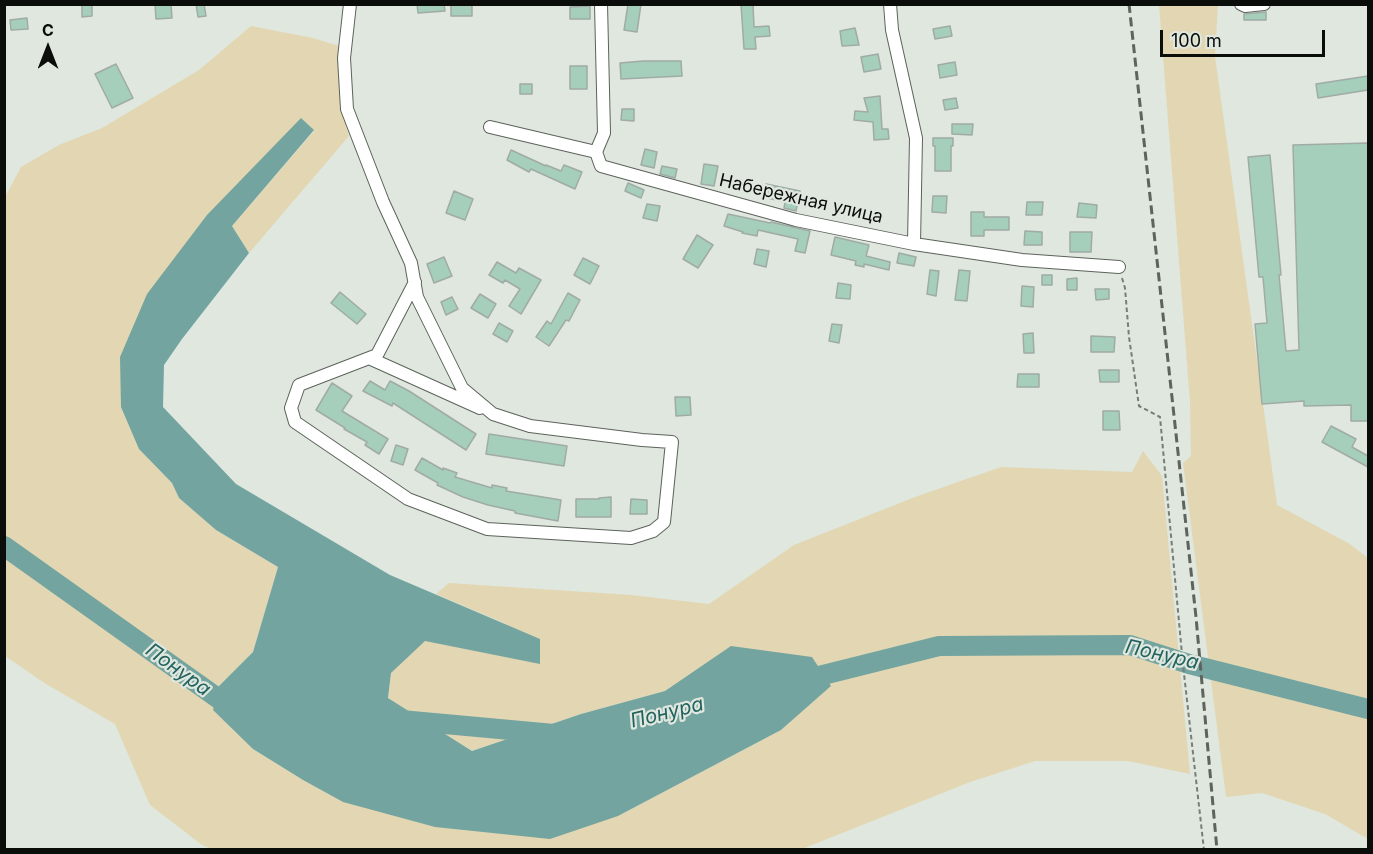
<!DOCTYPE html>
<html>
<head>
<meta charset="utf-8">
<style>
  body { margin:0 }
  #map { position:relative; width:1373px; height:854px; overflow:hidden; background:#dfe7de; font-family:Inter,sans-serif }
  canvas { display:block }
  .frame { position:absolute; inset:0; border:6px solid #0b0d0b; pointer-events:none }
  .north { position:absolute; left:18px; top:18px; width:60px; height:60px; -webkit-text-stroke:4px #dfe7de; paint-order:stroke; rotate:0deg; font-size:16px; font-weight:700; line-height:24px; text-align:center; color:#0b0d0b }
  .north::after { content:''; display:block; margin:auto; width:21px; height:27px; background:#0b0d0b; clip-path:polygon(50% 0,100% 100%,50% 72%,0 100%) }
  .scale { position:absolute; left:1160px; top:30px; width:165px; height:27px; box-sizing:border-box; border:3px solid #0b0d0b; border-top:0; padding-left:8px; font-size:18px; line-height:21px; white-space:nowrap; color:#0b0d0b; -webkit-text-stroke:4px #dfe7de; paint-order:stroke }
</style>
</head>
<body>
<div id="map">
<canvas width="1373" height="854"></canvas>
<div class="frame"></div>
<div class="north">С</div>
<div class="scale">100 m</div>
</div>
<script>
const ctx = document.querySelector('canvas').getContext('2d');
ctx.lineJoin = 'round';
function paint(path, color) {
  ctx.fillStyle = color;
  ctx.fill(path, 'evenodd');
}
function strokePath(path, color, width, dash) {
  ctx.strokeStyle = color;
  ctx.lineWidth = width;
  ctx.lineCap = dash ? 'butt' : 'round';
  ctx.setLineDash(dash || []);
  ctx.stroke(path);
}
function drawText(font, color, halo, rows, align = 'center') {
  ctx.font = font + ' Inter,sans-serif';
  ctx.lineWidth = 4.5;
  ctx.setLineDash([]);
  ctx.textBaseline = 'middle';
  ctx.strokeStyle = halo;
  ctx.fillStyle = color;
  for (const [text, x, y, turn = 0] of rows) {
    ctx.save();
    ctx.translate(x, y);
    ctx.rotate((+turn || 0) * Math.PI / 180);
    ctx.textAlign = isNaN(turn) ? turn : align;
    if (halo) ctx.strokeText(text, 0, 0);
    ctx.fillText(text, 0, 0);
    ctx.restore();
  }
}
const green = new Path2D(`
  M1159 5H1218L1215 56 1277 505 1350 544 1368 558V839L1325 814 1262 793 1226 797 1183 463 1191 456 1190 402Z
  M251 26 313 38 339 46 342 112 349 136 249 253 232 226 314 131 301 118 147 294 139 449 172 483 179 498 216 530 278 567 253 652 219 686 253 749 303 780 343 802 618 816 781 730 831 686 697 670 665 691 581 714 472 751 388 698 391 673 425 640 540 663 504 623 436 594 449 583 631 595 709 604 794 545 915 497 1001 467 1132 472 1143 451 1162 476 1190 774 1128 761H1035L970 782 802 849 214 850 202 845 150 805 115 724 46 684 5 656 4 199 21 167 59 145 102 128 174 85 199 70Z`);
const water = new Path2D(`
  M301 118 314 130 232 226 249 253 182 339 164 365 163 407 236 484 390 575 540 639V664L425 641 391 673 388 698 472 751 581 714 665 691 731 646 812 657 831 686 781 730 618 816 550 839 435 827 343 802 303 780 253 749 213 710 219 686 253 652 278 567 216 530 179 498 172 483 139 449 121 407 120 357 147 294 207 215Z`);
const river = new Path2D(`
  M4 546 226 704 241 705
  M799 681 939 646 1130 645 1189 664 1368 709
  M401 720 554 734`);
const building = new Path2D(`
  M92 4V16L82 17V5Z
  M155 4H171L172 18 156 19Z
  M196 4H204L206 16 198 17Z
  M417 4H444L445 11 418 13Z
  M451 4H472V16H451Z
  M628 4H641L637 32 624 30Z
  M741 4H753L754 27 769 26 770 36 755 37 756 49H744Z
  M590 6V19H570V7Z
  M1266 12V20H1244V14Z
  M27 18 28 29 11 30 10 20Z
  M950 26 952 36 935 39 933 29Z
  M855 28 859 45 842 46 840 31Z
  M878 54 881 69 864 72 861 57Z
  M643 61H681L682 76 621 79 620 63Z
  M955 62 957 75 940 78 938 65Z
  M116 64 133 98 112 108 95 74Z
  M570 66H587V89H570Z
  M1368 76V90L1318 98 1316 84Z
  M520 84H532V94H520Z
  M880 96 882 129H888L889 139 874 140 873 122 854 120 855 111 868 112 864 98Z
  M956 98 958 108 945 110 943 100Z
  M622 109H634V121L621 120Z
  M952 124H973L972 135 952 134Z
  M933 138H953V146H951V171H935V146H933Z
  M1368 143V421H1351V405L1304 406V401L1262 404 1255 324 1267 323 1263 277H1259L1248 157 1270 155 1281 275H1279L1286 351 1299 350 1293 145Z
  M645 149 657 152 654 168 641 165Z
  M511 150 546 166V165L561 171 564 165 582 172 575 189 531 169 529 172 507 160Z
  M704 164 718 166 714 186 701 184Z
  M662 166 677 169 675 178 660 174Z
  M628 183 644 190 641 198 625 191Z
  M766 184 800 191 796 211 784 208 785 202 763 197Z
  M454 191 473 199 465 220 446 213Z
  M933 196H947L946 213 932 212Z
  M1027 202H1043L1042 215H1026Z
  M1079 203 1097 205 1096 218 1077 217Z
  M647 204 660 206 657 221 643 218Z
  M971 212H984V217H1009V230H984V236H971Z
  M728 214 770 223 771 222 810 231 805 253 795 251 798 239 758 230 757 236 742 233 743 232 724 226Z
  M1025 231 1042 232V245H1024Z
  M1070 232H1092L1091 252H1070Z
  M697 235 713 245 698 268 683 259Z
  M835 237 869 245 866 256 890 262 889 270 864 264V267L855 265 856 261 831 255Z
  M757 249 769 251 766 267 754 264Z
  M899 253 916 257 914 266 897 263Z
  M444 257 452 276 434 283 427 264Z
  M583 258 599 266 590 284 574 275Z
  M497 262 516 273 519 268 541 280 521 314 509 306 520 289 505 280 503 283 489 275Z
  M930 270 939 271 936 296 927 294Z
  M959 270 970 271 967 301 955 300Z
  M1042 275H1052V285H1042Z
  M1077 278V290H1067V279Z
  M838 283 851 285 850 299 836 298Z
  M1022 286 1034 287 1033 307 1021 306Z
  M1095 289H1109V299L1096 300Z
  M340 292 366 314 357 324 331 303Z
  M568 293 580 300 569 321 566 320 549 346 536 337 547 321 551 324Z
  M480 294 496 304 488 318 471 308Z
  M452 297 458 309 446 315 441 302Z
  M499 323 513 331 507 342 493 334Z
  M832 324 842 325 839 343 829 341Z
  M1033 333 1034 353H1024L1023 334Z
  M1091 336 1115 337 1114 352H1091Z
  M1099 370H1119V382H1100Z
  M1018 374H1039V387H1017Z
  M370 381 385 390 390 381 409 391 476 434 466 450 393 403 392 406 363 391Z
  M332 383 352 396 342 411 388 439 379 454 365 445 367 442 344 429 345 428 316 410Z
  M675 397H690L691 415 676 416Z
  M1103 411H1119L1120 430H1103Z
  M1331 426 1356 439 1352 447 1368 456V467L1322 442Z
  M489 434 567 446 564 466 486 454Z
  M396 445 408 449 403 465 391 461Z
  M422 458 443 470V468L457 473 455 477 492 488V485L507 488 506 491 561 500 558 521 515 513V511L488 505 463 497 437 485 438 483 415 470Z
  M611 497V517H576V499H599V498Z
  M631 499 647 500V514H630Z`);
const path = new Path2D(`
  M1122 278 1125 288 1129 337 1139 406 1160 417 1183 665 1204 850`);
const minor = new Path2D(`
  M350 4 344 58 347 109 383 202 411 263 417 297 462 388 493 414 530 426 642 440 672 442 664 522 653 531 631 538 487 529 408 499 295 422 291 408 299 385 377 355 415 282
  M890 4 892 30 916 138 914 244
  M1241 4 1245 6 1264 4
  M490 127 596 152 601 166 796 220 914 244 1022 260 1119 267
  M596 152 604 133 601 4
  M369 358 480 408`);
const rail = new Path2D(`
  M1129 4 1196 617 1217 850`);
const streetNames = [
  ["Набережная улица",801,199,13]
];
const waterNames = [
  ["Понура",1162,655,13],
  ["Понура",178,670,36],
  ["Понура",667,713,-14]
];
paint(green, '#e2d7b2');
paint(water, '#74a4a0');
strokePath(river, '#74a4a0', 20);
paint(building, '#a5cebb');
strokePath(building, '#a0aba6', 1.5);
strokePath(minor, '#5c635b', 14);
strokePath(path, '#787d77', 2, [4.5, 3]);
strokePath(minor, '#fff', 12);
strokePath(rail, '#5f635e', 3, [9, 4.5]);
drawText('18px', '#0b0d0b', '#dfe7de', streetNames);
drawText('italic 20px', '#22635f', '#dfe7de', waterNames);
</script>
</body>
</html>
